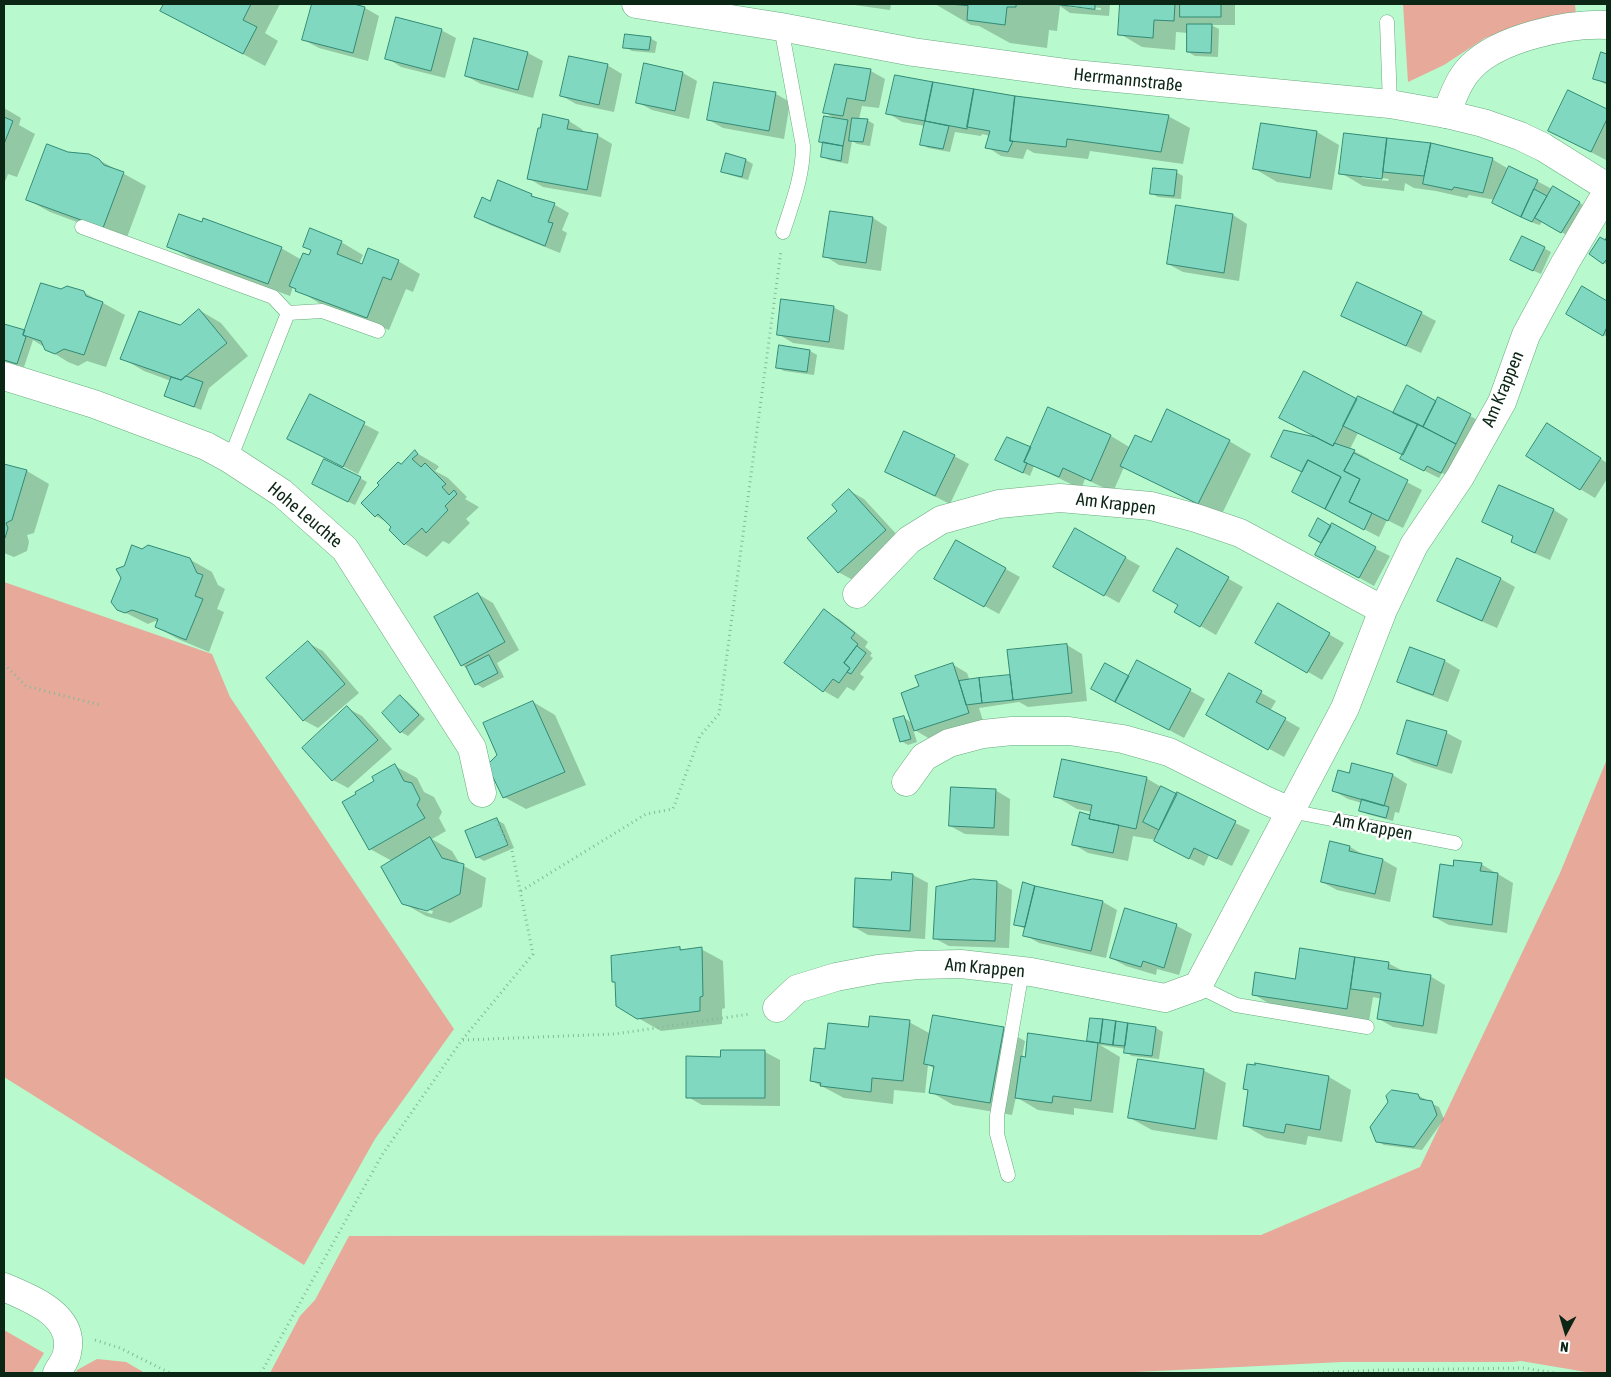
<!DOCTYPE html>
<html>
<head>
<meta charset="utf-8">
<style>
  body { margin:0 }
  #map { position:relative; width:1611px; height:1377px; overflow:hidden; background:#b8facd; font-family:"Asap Condensed",sans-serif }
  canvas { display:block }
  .frame { position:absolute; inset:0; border:5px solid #0c2616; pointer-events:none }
  .north { position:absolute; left:1541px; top:1307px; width:50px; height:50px; -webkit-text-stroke:4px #fff; paint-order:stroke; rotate:186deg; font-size:14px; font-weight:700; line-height:20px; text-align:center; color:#0c2616 }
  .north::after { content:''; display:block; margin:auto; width:18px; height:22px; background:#0c2616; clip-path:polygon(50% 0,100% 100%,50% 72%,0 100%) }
</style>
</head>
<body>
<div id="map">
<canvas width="1611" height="1377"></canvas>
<div class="frame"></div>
<div class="north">N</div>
</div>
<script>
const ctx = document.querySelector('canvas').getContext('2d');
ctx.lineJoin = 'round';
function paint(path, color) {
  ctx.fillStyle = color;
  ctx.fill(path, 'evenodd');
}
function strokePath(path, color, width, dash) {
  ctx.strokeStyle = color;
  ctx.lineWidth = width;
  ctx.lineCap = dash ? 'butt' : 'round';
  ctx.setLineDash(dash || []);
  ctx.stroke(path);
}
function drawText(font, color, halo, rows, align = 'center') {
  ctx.font = font + ' "Asap Condensed",sans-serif';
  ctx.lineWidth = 5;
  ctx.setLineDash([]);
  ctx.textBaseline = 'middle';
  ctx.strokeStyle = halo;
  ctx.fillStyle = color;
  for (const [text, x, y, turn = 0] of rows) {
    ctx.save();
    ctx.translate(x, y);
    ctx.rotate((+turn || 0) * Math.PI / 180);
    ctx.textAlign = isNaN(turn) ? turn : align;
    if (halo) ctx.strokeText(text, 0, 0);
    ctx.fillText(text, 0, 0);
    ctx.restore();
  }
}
const green = new Path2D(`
  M1403 4H1575L1576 15 1535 22 1485 38 1444 65 1408 82Z
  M4 582 212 654 230 697 454 1029 375 1139 304 1265 4 1077Z
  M1607 759V1373H1592L1521 1361 1513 1362H1342L1115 1373H270L300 1316 315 1300 349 1236 1261 1235 1420 1167 1560 873Z
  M4 1330 44 1353 32 1373H4Z
  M97 1359 126 1362 145 1373H76L77 1370Z`);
const shadow = new Path2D(`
  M166 4H280L265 33 278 41 265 66 162 10Z
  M313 4H349L365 8 379 16 368 61 319 48 304 40Z
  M847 4H891L890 10Z
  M935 4H1110L1109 16 1070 13 1060 6 1057 31 1049 30 1047 48 1010 43 979 26 971 25ZM1069 5 1101 8V10L1069 7Z
  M1122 4H1235V25H1211L1219 29 1218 57 1195 56 1188 52V33L1176 32 1175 50 1142 47 1120 34Z
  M441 30 456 38 445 78 401 67 387 58Z
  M650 38 657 42 655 53 632 51 625 47Z
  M475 39 528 53 543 61 533 98 481 84 466 76Z
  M1602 53 1607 55V85L1595 78Z
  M607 65 622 74 614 112 576 104 562 96Z
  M871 71 885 79 879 108 862 106 859 119 867 120 874 124 870 146 857 144 852 141 848 164 829 160 822 156 836 119 824 112Z
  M683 73 697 81 689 119 652 110 637 102Z
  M715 83 776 94 790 102 784 139 723 128 709 120Z
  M1569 92 1607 111 1606 160 1550 131Z
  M1014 97 1168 116 1190 128 1183 164 1090 151 1088 159 1034 153 1027 149 1023 159 1001 156 987 147 990 136 982 134 981 136 955 132 950 152 928 148 921 144 925 126 902 122 888 113Z
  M4 108 21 118 19 125 35 134 17 177 8 174 4 184Z
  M569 121 583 130 582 133 597 135 612 144 601 197 543 187 528 178Z
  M1317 132 1339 145 1332 190 1277 182 1255 169Z
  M1345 134 1431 144 1492 159 1507 168 1505 174H1507L1510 167 1552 189 1553 188 1594 211 1577 241 1542 221 1540 225 1536 224 1508 211 1495 200 1469 195 1467 198 1436 191 1414 188 1405 183 1404 191 1363 186 1341 173ZM1362 175 1389 179 1388 181 1362 178Z
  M67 153 99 160 146 186 126 240 50 212 28 200Z
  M746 160 753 164 748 180 730 175 723 171Z
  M1176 172 1183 176 1181 199 1158 197 1151 193Z
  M531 195 539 200 555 205 569 213 562 230 567 233 560 253 490 225 475 216 491 203Z
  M1233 215 1247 224 1239 281 1183 272 1168 264Z
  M873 218 887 227 881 271 839 265 825 256Z
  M1523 237 1551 252 1541 274 1518 264Z
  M1607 239V265L1591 254Z
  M341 242 363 255 359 264 362 266 369 250 398 261 420 274 413 292 406 289 389 330 319 303 293 287 290 296 191 259 169 246 281 248 302 260 310 256 312 250 305 246Z
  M1582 288 1607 302V337L1567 314Z
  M61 290 83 292 125 315 106 367 87 361 78 366 68 362 33 340 24 367 4 361V325L24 331Z
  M833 307 848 315 844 350 793 343 778 334Z
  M199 310 221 323 248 356 209 388 201 410 166 396 171 381 144 371 122 358 180 326Z
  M1421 313 1436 321 1421 353 1358 324 1343 315Z
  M810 351 817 355 814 375 784 371 777 367Z
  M1407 387 1436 403 1438 399 1485 424 1457 480 1442 473 1439 478 1417 467 1404 455 1358 433 1350 449 1369 459 1368 462 1422 490 1403 528 1387 520 1379 537 1308 500 1303 472 1273 456 1318 439 1358 401 1394 414Z
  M310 396 379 432 358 474 289 439Z
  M1562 433 1607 463V479L1595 498 1580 489Z
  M1111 436 1131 448 1151 444 1229 441 1251 454 1221 516 1124 467 1113 492 1085 479 1081 489 1034 466 1030 476 996 460 1031 448Z
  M415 452 437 465 439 467 435 471 448 478 467 497 465 499 479 507 466 519 470 523 449 544 443 541 427 557 405 544 390 530 392 527 388 523 376 516 401 465Z
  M954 456 969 464 950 504 886 472Z
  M4 465 27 471 49 484 34 533 27 535 29 542 27 551 14 557 4 553Z
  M360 478 367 482 355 505 320 488Z
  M1499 486 1554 510 1568 519 1550 560 1527 550 1513 542 1514 537 1483 522Z
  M850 491 864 499 900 538 853 580 838 572 839 511Z
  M1331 527 1390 556 1374 586 1331 562 1323 542 1311 535Z
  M1076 530 1140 566 1119 603 1055 567Z
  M957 542 1020 577 999 614 936 579Z
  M142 550 189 559 212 572 218 585 225 589 217 609 224 612 209 652 178 639 156 627 158 622 155 621 148 624 118 609 125 567Z
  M1178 550 1243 587 1216 635 1176 612 1180 605Z
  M1457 560 1501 579 1515 587 1497 628 1453 609 1439 600Z
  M478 594 493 603 519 650 497 663 504 677 483 688 476 684 468 669 462 665Z
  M1279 605 1344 643 1322 680 1257 642Z
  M824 611 839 619 868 642 865 647 872 653 870 656 873 658 860 674 864 677 854 691 847 687 838 699 824 691Z
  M308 643 323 651 359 693 318 728 303 720Z
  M1067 645 1082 654 1087 701 1028 707 1019 702 979 708 983 721 930 739 913 729 917 742 908 745 901 741 903 717 912 723 921 687 952 664 967 673 970 681 1011 677Z
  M1411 649 1445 661 1460 670 1448 702 1413 689 1399 681Z
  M1138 662 1205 699 1184 738 1131 710 1129 678Z
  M1229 675 1276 701 1270 711 1300 728 1284 757 1222 723Z
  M401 697 407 701 425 719 408 736 401 732Z
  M533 702 555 715 586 785 526 809 504 797 498 755Z
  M347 708 362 716 392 749 348 788 333 780Z
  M1408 721 1447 733 1462 741 1452 774 1413 762 1398 753Z
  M395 766 417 778 424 792 434 797 442 812 439 818 446 831 432 839 452 851 460 864 486 878 482 907 450 923 426 916 403 903 392 861 370 849 376 781ZM419 907 433 911 432 914 419 910Z
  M1350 775H1393L1407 784 1399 813 1395 812 1393 821 1367 814 1360 810 1362 803 1348 799 1334 791Z
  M1146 778 1168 791 1250 830 1232 866 1209 855 1204 866 1170 849 1156 840 1133 836 1128 861 1088 853 1073 844 1092 812 1077 809 1055 796Z
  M995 790 1010 799 1009 836 965 834 950 826Z
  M497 820 504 824 514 848 484 861 477 857Z
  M1350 847 1364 855 1383 860 1397 868 1390 902 1337 890 1322 882Z
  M1481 864 1513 883 1507 933 1449 925 1434 917Z
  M893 874 913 875 928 883 925 939 868 935 854 927 892 881Z
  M973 880 997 882 1012 890 1009 948 949 946 934 938Z
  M1035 887 1103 902 1117 910 1106 958 1039 943 1025 935 1026 929 1015 924Z
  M1126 910 1177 926 1192 934 1179 975 1157 969 1156 975 1126 966 1111 958Z
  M680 948 684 951 701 949 723 961 725 1008 722 1009V1024L661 1031 617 1006 616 983 613 982 612 957Z
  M1301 949 1388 963 1403 971 1430 976 1445 985 1437 1034 1393 1027 1379 1019 1382 999 1373 997 1369 1021 1275 1007 1253 994 1296 980Z
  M909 1022 931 1034 1003 1029 1025 1041 1022 1058H1026L1092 1044 1088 1041 1156 1028 1163 1032 1159 1059 1132 1056 1125 1052 1126 1049 1100 1045 1120 1057 1113 1113 1074 1108V1115L1038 1110 1016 1097 1012 1115 953 1105 931 1092 935 1069 928 1065 925 1093 894 1090 893 1104 844 1098 812 1081 826 1050 870 1029Z
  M722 1051 765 1052 780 1060V1106L702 1105 688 1097 722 1058Z
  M1203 1070 1226 1083 1217 1140 1152 1130 1130 1118Z
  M1329 1077 1351 1090 1342 1142 1308 1136 1306 1145 1266 1138 1244 1125 1249 1091 1244 1088Z
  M1417 1095 1425 1099 1426 1101 1439 1107 1444 1119 1422 1150 1384 1145 1377 1141Z`);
const building = new Path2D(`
  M164 4H251L243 20 257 27 243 54 160 11Z
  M312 4H354L365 7 353 53 302 40Z
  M949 4H1016V7H1007L1005 25 967 20 968 6Z
  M1054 4H1095V9Z
  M1120 4H1175L1174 21 1154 20 1153 38 1118 35Z
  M1180 4H1221V17H1180Z
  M396 17 442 29 431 71 385 59Z
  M1187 24H1212L1211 53 1187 52Z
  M625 34 651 37 649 50 623 48Z
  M474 38 528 52 518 90 465 76Z
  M1601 52 1607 54V83L1593 79Z
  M569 56 608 64 599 105 560 96Z
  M644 63 683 72 675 111 636 103Z
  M835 64 871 69 865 101 847 98 843 116 823 113Z
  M895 75 933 82 925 121 886 114Z
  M714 82 776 92 769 131 707 120Z
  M933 82 974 89 967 129 925 121Z
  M974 89 1015 96 1010 141H1013L1008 152 985 148 990 131 967 127Z
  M1568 90 1607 109V119L1591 152 1548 131Z
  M1015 96 1169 115 1161 152 1067 139 1066 147 1010 141Z
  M543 114 569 120 567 129 598 134 587 190 527 179 538 128H540Z
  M824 116 848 120 843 146 819 142Z
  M4 117 13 121 4 144Z
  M852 118 868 119 863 142 849 141Z
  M925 121 949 126 943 149 920 145Z
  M1261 123 1317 131 1310 178 1253 169Z
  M1344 133 1387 138 1382 179 1339 174Z
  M1387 138 1431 143 1424 176 1383 172Z
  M823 142 843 146 841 161 821 157Z
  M1431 143 1493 158 1483 193 1454 187 1452 190 1423 184Z
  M47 144 68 152 89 154 99 159 104 165 124 172 103 228 26 200Z
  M726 153 746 159 742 177 721 172Z
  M1509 166 1538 180 1521 217 1492 203Z
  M1153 168 1177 170 1174 196 1150 194Z
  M498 180 532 194 531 196 555 203 548 222 553 223 545 246 474 217 482 197 490 201Z
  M1553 186 1580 202 1561 233 1535 218Z
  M1534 189 1547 196 1532 222 1521 217Z
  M1176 205 1233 214 1224 273 1167 264Z
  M830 211 873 217 866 263 823 257Z
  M179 214 202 222 203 218 282 247 268 284 167 247Z
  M310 228 342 241 337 254 362 264 368 248 399 260 391 280 383 277 367 318 295 291 296 289 289 286 303 253 309 255 311 250 303 247Z
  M1522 236 1545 247 1533 271 1510 260Z
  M1607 236V261L1606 260 1603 264 1589 254 1600 237 1605 240Z
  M1357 282 1422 312 1406 346 1341 316Z
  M41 283 61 289 67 286 84 291 86 296 103 302 84 355 64 349 55 354 45 350 41 341 23 335Z
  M1582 286 1607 301V327L1603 336 1566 314Z
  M781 299 834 306 829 342 777 335Z
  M199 309 227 343 181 380 120 359 139 311 180 325Z
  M4 324 25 330 23 335 26 337 17 364 4 360Z
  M779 345 810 350 807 372 776 368Z
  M1304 371 1357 399 1333 446 1279 418Z
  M186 376 203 382 194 407 164 396 171 377 181 380Z
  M1407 385 1436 401 1423 427 1393 413Z
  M310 394 365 422 343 467 287 439Z
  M1358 396 1418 424 1403 455 1343 426Z
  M1438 397 1471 414 1456 444 1423 427Z
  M1048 407 1111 435 1091 481 1063 468 1059 477 1024 462Z
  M1167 409 1230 440 1198 504 1120 466 1135 435 1151 442Z
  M1547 423 1601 458 1580 490 1526 456Z
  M1418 424 1456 444 1441 473 1427 466 1424 471 1400 459Z
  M1284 430 1315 437 1333 446 1334 443 1355 450 1344 471 1360 479 1349 502 1372 513 1364 530 1325 509 1341 477 1308 460 1302 472 1271 457Z
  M904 431 955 455 935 496 885 472Z
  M1007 437 1031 447 1024 462 1027 463 1023 473 995 460Z
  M415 450 418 454 412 459 421 467 425 463 446 484 442 487 449 495 454 490 457 494 445 506 448 510 426 533 422 528 404 545 389 530 391 527 378 514 375 517 361 503 379 485 377 483 398 462 401 464Z
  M1354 453 1408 480 1388 521 1349 502 1360 479 1344 471Z
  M324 459 361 477 348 502 312 484Z
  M1308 460 1341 477 1325 509 1292 492Z
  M4 464 27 470 12 520 6 523 8 528 5 538 4 539Z
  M1499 485 1554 509 1535 553 1511 542 1513 536 1482 522Z
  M849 489 886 530 838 573 807 538 837 511 832 505Z
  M1318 518 1331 526 1321 543 1309 536Z
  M1332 523 1376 547 1359 578 1315 555Z
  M1075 528 1126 557 1104 596 1053 567Z
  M956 540 1006 568 984 607 934 579Z
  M132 545 142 549 148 545 190 558 197 573 203 575 195 596 203 599 186 640 155 627 158 619 132 610 125 613 117 610 111 602 121 578 116 569 124 566Z
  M1177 548 1229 577 1200 627 1174 612 1178 605 1153 591Z
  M1457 558 1501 578 1482 621 1437 601Z
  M478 593 505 642 461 666 434 617Z
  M1278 603 1330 633 1307 673 1255 643Z
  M824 609 855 633 851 638 858 644 844 663 850 668 839 683 833 679 823 692 784 663Z
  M308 641 345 684 303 721 266 678Z
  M1067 644 1072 693 1013 700 1007 650Z
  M857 646 866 653 851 674 847 672 850 668 844 663Z
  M1410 647 1445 660 1433 695 1397 682Z
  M489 655 498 673 475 685 466 667Z
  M1137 660 1191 689 1169 730 1115 702Z
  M953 663 969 713 914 731 901 693 919 686 915 676Z
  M1105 663 1129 676 1115 702 1091 689Z
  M1229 673 1262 691 1256 702 1286 718 1268 750 1206 715Z
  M1010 675 1013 700 982 703 979 678Z
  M979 678 982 703 966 705 959 681Z
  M400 695 419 715 400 733 382 713Z
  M533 701 565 772 503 798 487 765 497 755 483 723Z
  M347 706 378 740 332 781 302 748Z
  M904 716 911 739 900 742 893 719Z
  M1407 720 1447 731 1437 766 1397 754Z
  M1062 759 1147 777 1136 829 1089 819 1092 805 1054 797Z
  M1352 763 1393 774 1384 806 1332 791 1338 770 1349 773Z
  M395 764 404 781 412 783 420 799 417 805 425 818 369 850 342 802 356 794 355 792 374 781 372 777Z
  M1161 786 1177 794 1159 830 1143 822Z
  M951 787 996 789 994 828 949 826Z
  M1177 792 1236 821 1217 859 1194 848 1189 859 1154 841Z
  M1362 799 1389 807 1386 818 1359 811Z
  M1080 812 1090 815 1089 819 1119 825 1113 853 1072 845Z
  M497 818 508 845 476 858 465 831Z
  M430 837 442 858 464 864 460 894 427 911 402 904 381 867Z
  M1330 841 1350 846 1349 851 1383 859 1375 894 1321 882Z
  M1454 860 1482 863 1480 871 1498 873 1492 925 1433 917 1440 864 1453 866Z
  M892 872 913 874 910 931 853 927 855 878 891 880Z
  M973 879 997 881 995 941 933 939 936 887Z
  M1023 882 1035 886 1025 927 1014 925Z
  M1035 886 1103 901 1091 951 1023 936Z
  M1125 908 1177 924 1164 968 1143 961 1141 967 1110 958Z
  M680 947V950L702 947 703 996 700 997V1011L637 1019 616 1006 615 982H612L611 956Z
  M1300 948 1355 957 1347 1009 1252 995 1255 972 1295 979Z
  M1355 957 1389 962 1388 969 1431 975 1423 1026 1377 1019 1381 993 1351 989Z
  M933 1015 1004 1027 990 1103 929 1093 934 1066 924 1064Z
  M870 1016 910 1020 903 1081 872 1078 871 1092 820 1086 821 1083 810 1081 814 1048 825 1049 828 1023 868 1027Z
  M1090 1018 1103 1019 1100 1043 1087 1041Z
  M1103 1019 1116 1021 1113 1045 1100 1043Z
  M1116 1021 1128 1023 1125 1046 1113 1045Z
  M1128 1023 1156 1027 1152 1056 1124 1053Z
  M1028 1033 1098 1043 1091 1101 1053 1096 1052 1103 1015 1098 1021 1056 1025 1057Z
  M721 1050H765V1098H686V1056L720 1057Z
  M1138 1059 1204 1069 1195 1129 1128 1118Z
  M1255 1063 1329 1076 1320 1130 1286 1124 1284 1133 1243 1126 1248 1090 1243 1089 1247 1064 1255 1065Z
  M1392 1090 1418 1094 1420 1099 1432 1101 1437 1115 1414 1147 1376 1142 1370 1127 1388 1102 1386 1096Z`);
const path = new Path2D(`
  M4 664 26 686 100 705
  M521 891 646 814 673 809 700 736 719 714 781 251
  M463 1040 615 1034 750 1014
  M95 1340 120 1348 170 1373
  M261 1373 382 1155 462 1040 533 954 512 851 494 817
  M1313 1373 1379 1370 1523 1368 1556 1373`);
const lane = new Path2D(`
  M1387 22 1390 104
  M781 27 803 146C803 176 792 204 783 232
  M82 227 273 297 288 313 230 459
  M288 313 322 311 378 331
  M1290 811 1455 843
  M1198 986 1236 1005 1367 1027
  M1008 1175 997 1134V1116L1022 971`);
const street = new Path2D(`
  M1446 114C1453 98 1458 80 1471 67 1499 38 1568 23 1607 25
  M4 376 94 404 206 446 230 459 282 493 345 549 472 748 482 793
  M857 594 909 540 941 520 999 504 1060 498 1151 506 1196 518 1240 533 1383 610
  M906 782 924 757 949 743 983 734 1012 731H1069L1123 739 1169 752 1265 800 1290 811
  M777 1008 797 989 836 977 878 969 918 965 961 964 1031 972 1165 998 1198 986 1345 708 1383 610 1414 545 1460 477 1502 402 1526 335 1565 263 1601 202 1607 194
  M4 1287C31 1299 76 1315 67 1353 66 1360 60 1367 57 1373`);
const secondary = new Path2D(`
  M636 4 781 27 913 52 1074 74 1390 104 1446 114 1483 123 1520 136 1543 147 1607 187`);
const streetNames = [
  ["Herrmannstraße",1128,80,6],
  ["Am Krappen",1503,389,-67],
  ["Am Krappen",1116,504,7],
  ["Hohe Leuchte",305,515,40],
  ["Am Krappen",1373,827,11],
  ["Am Krappen",985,968,5]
];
paint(green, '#e7a99a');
paint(shadow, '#0003');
paint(building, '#80d8c0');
strokePath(building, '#328a75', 1);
strokePath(lane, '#6aa97f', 15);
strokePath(street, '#6aa97f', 29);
strokePath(secondary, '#6aa97f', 29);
strokePath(path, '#84ba96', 3, [1, 4]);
strokePath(lane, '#fff', 14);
strokePath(street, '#fff', 28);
strokePath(secondary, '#fff', 28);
drawText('18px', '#0c2616', '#fff', streetNames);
</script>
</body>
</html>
